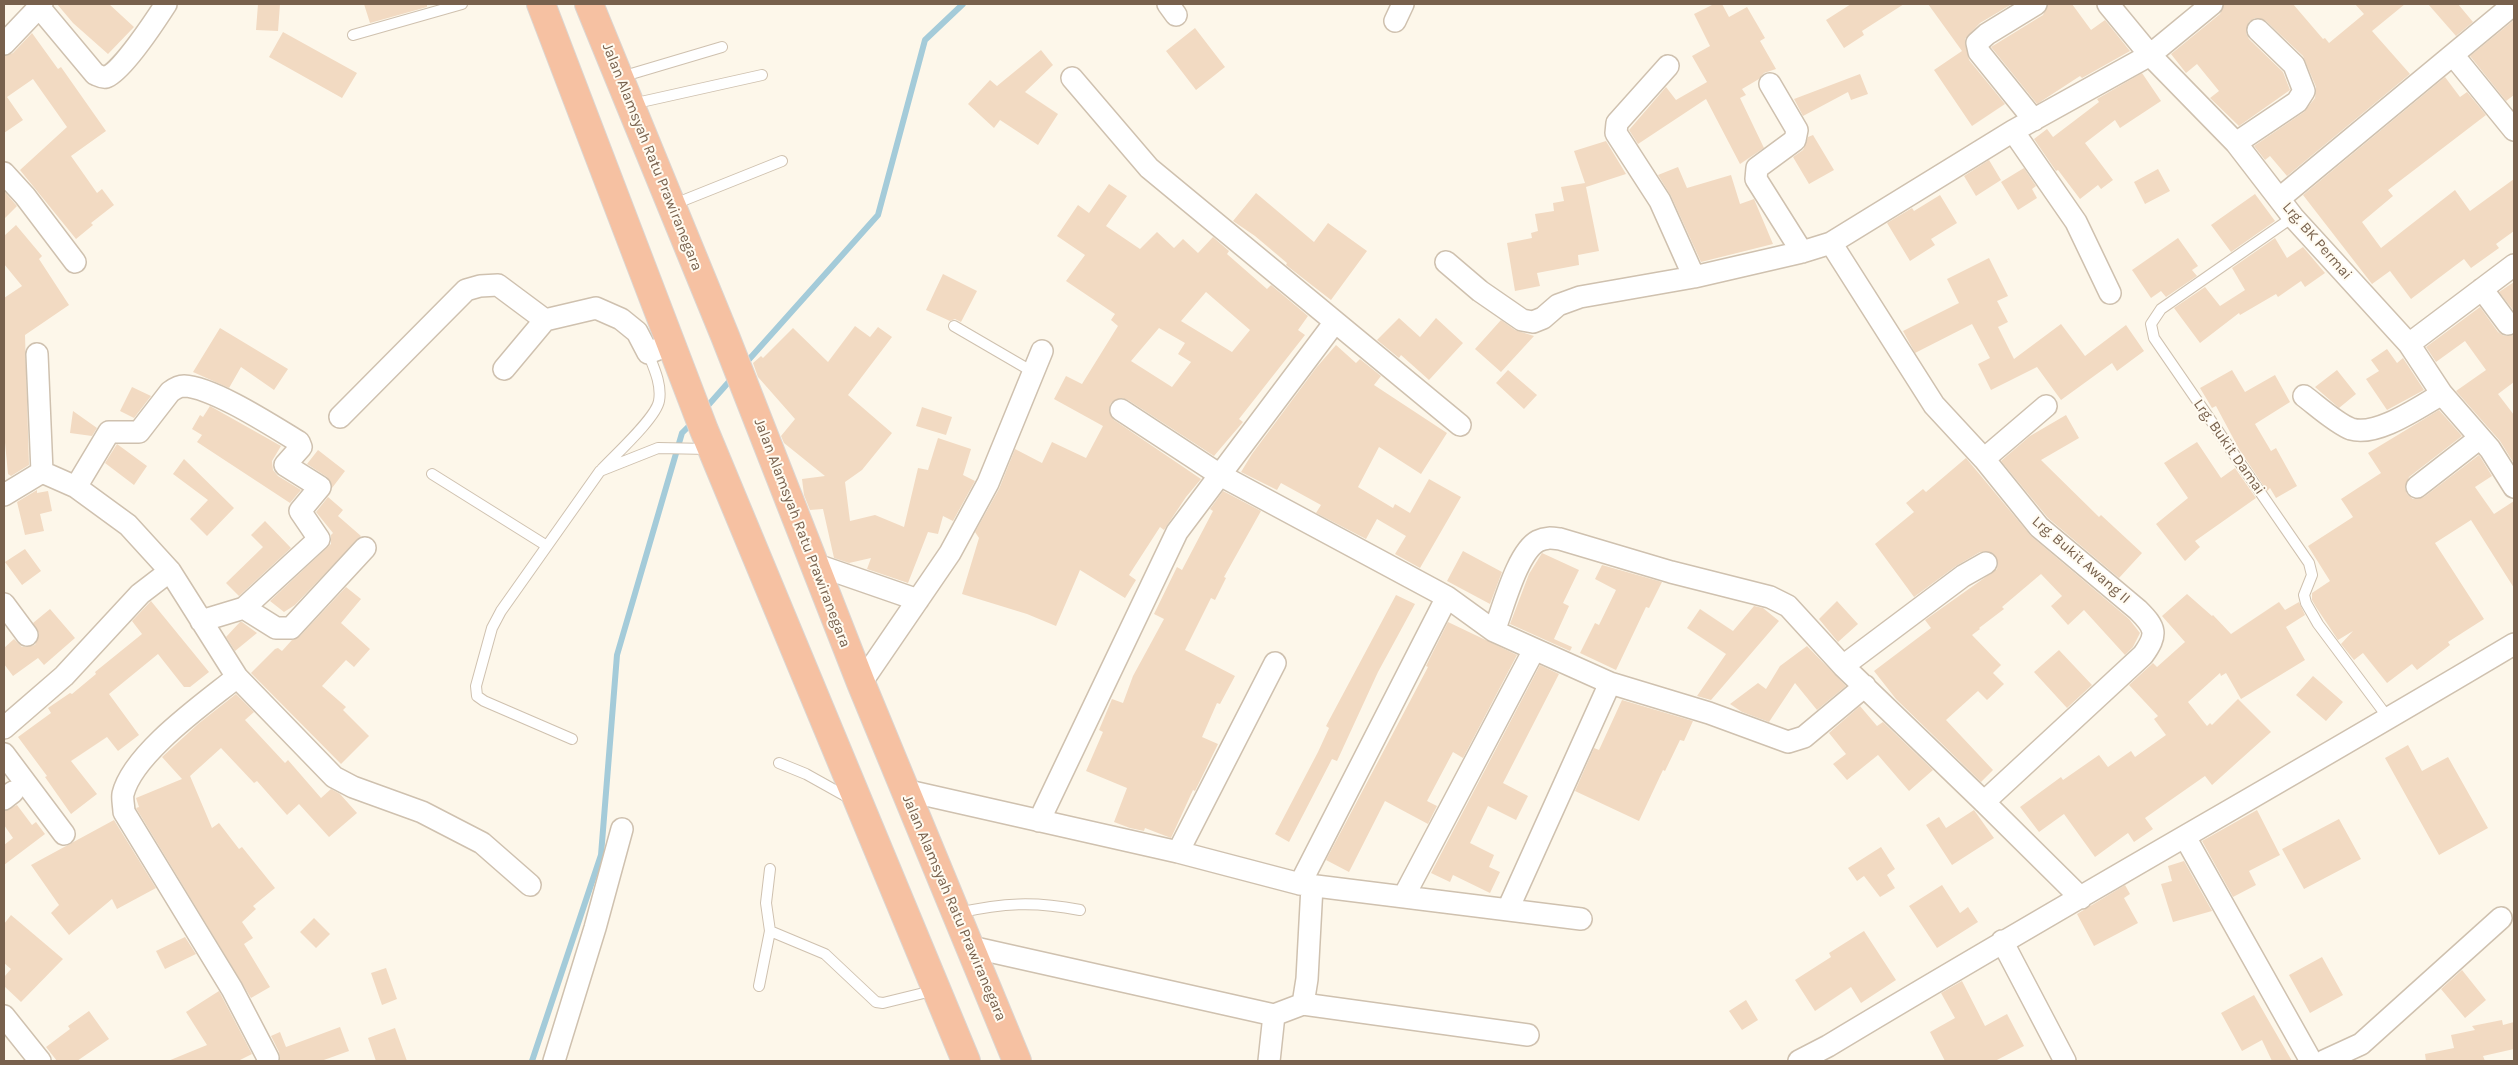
<!DOCTYPE html>
<html>
<head>
<meta charset="utf-8">
<style>
  body { margin:0 }
  #map { position:relative; width:2518px; height:1065px; overflow:hidden; background:#fdf7ea; font-family:Karla,sans-serif }
  canvas { display:block }
  .frame { position:absolute; inset:0; border:5px solid #78614d; pointer-events:none }
</style>
</head>
<body>
<div id="map">
<canvas width="2518" height="1065"></canvas>
<div class="frame"></div>
</div>
<script>
const ctx = document.querySelector('canvas').getContext('2d');
ctx.lineJoin = 'round';
function strokePath(path, color, width, dash) {
  ctx.strokeStyle = color;
  ctx.lineWidth = width;
  ctx.lineCap = dash ? 'butt' : 'round';
  ctx.setLineDash(dash || []);
  ctx.stroke(path);
}
function paint(path, color) {
  ctx.fillStyle = color;
  ctx.fill(path, 'evenodd');
}
function drawText(font, color, halo, rows, align = 'center') {
  ctx.font = font + ' Karla,sans-serif';
  ctx.lineWidth = 4;
  ctx.setLineDash([]);
  ctx.textBaseline = 'middle';
  ctx.strokeStyle = halo;
  ctx.fillStyle = color;
  for (const [text, x, y, turn = 0] of rows) {
    ctx.save();
    ctx.translate(x, y);
    ctx.rotate((+turn || 0) * Math.PI / 180);
    ctx.textAlign = isNaN(turn) ? turn : align;
    if (halo) ctx.strokeText(text, 0, 0);
    ctx.fillText(text, 0, 0);
    ctx.restore();
  }
}
const stream = new Path2D(`
  M744 365 878 215 925 40 963 4
  M704 410 734 376
  M532 1061 601 855 617 655 682 433 694 421`);
const building = new Path2D(`
  M57 4H109L134 27 108 54 73 23Z
  M258 4H280L278 31 256 30Z
  M364 4H427V7L370 23Z
  M1714 4H1722L1729 17 1747 7 1765 38 1760 41 1776 69 1764 73 1759 79 1742 89 1746 95 1740 98 1764 148 1740 164 1706 99 1638 144 1629 130 1666 87 1676 100 1707 82 1692 56 1710 46 1694 14Z
  M1851 4H1904L1862 31 1864 35 1844 48 1826 20Z
  M1928 4H2012L1980 23 1965 39 1969 60 2005 104 1972 126 1934 70 1962 51Z
  M2048 4H2072L2091 30 2105 20 2130 51 2082 78 2080 76 2037 104 1991 47 2043 15Z
  M2224 4H2293L2323 39 2325 38 2329 43 2364 14 2355 4H2405L2372 31 2410 74 2287 176 2270 156 2265 160 2254 146 2304 112 2315 98 2316 87 2303 56 2266 21 2255 18 2249 22 2246 33 2249 39 2283 72 2290 90 2239 126 2210 98 2219 91 2197 64 2186 73 2171 54 2220 14Z
  M2428 4H2458L2473 22 2456 36Z
  M2514 20V95L2506 101 2470 56Z
  M1195 28 1225 67 1196 90 1166 51Z
  M283 32 357 73 342 98 269 57Z
  M32 33 58 69 61 67 106 131 71 156 97 193 102 189 114 205 91 223 93 225 76 239 20 170 67 127 33 79 7 97 23 120 4 133V56L13 53Z
  M1041 50 1053 65 1025 92 1058 114 1038 145 1000 120 994 128 968 104 990 80 997 86Z
  M2142 73 2161 101 2120 128 2115 120 2085 143 2113 180 2101 189 2098 185 2080 199 2058 170 2056 171 2034 139 2047 129 2053 137 2099 102 2097 99Z
  M1860 74 1868 94 1851 100 1848 92 1803 116 1794 99Z
  M2445 77 2460 97 2467 92 2486 115 2388 190 2393 196 2362 222 2381 248 2455 190 2470 211 2514 179V231L2496 244 2499 248 2471 268 2464 259 2411 299 2390 271 2372 284 2303 195Z
  M1813 135 1834 170 1809 184 1793 157 1803 150 1808 137Z
  M1606 141 1626 174 1586 187 1599 251 1578 255 1579 265 1537 273 1540 286 1515 291 1507 243 1532 238 1531 233 1538 231 1535 214 1554 211 1553 203 1564 201 1561 187 1585 183 1574 151Z
  M1989 160 2001 180 1976 196 1964 176Z
  M1678 167 1687 188 1731 175 1740 204 1754 199 1773 244 1701 262 1671 196 1658 175Z
  M2024 168 2036 186 2032 189 2037 198 2018 210 2001 182Z
  M2158 169 2170 191 2145 204 2134 182Z
  M1109 184 1127 196 1106 226 1140 249 1157 232 1174 248 1183 239 1198 253 1213 237 1229 251 1227 254 1267 289 1271 285 1308 316 1298 330 1305 335 1239 419 1243 422 1214 456 1128 400 1121 398 1111 403 1109 410 1114 420 1201 479 1186 497 1164 530 1160 527 1129 575 1136 580 1125 598 1080 570 1056 626 1027 614 962 594 979 538 975 532 999 489 1015 449 1042 463 1052 442 1086 458 1103 426 1054 399 1066 376 1082 384 1118 326 1111 320 1115 314 1066 281 1085 255 1057 236 1078 205 1089 213ZM1206 292 1250 330 1232 352 1181 321ZM1159 328 1185 343 1178 354 1191 362 1172 387 1131 361Z
  M4 191 17 206 4 219Z
  M1256 193 1314 242 1328 223 1367 251 1331 300 1286 265 1287 263 1255 236 1233 221Z
  M2255 194 2275 221 2231 252 2211 225Z
  M1940 195 1957 223 1931 239 1935 245 1910 261 1887 223 1912 208 1914 211Z
  M16 225 42 256 39 259 69 305 25 335 29 465 11 476 8 474 4 432V298L22 286 4 264V236Z
  M2178 238 2198 266 2192 270 2197 276 2166 297 2161 291 2151 298 2132 270Z
  M2275 238 2287 258 2303 247 2325 273 2305 287 2301 281 2278 297 2276 294 2240 315 2239 313 2200 343 2174 308 2205 287 2220 306 2245 290 2232 268Z
  M1989 258 2008 296 1997 301 2008 322 1998 327 2014 359 2061 324 2085 356 2126 325 2144 351 2117 371 2112 363 2061 400 2037 367 1991 390 1978 364 1990 358 1972 324 1915 353 1903 331 1959 303 1947 279Z
  M943 274 977 291 961 322 955 319 950 321 926 310Z
  M2514 282V311L2499 292Z
  M2480 307 2498 332 2504 336 2514 335V382L2498 394 2514 415 2513 462 2500 441 2456 391 2486 370 2465 341 2436 362 2426 347Z
  M1399 318 1420 337 1436 318 1463 343 1429 380 1401 355 1399 358 1377 340Z
  M1501 320 1515 330 1534 336 1501 372 1475 349Z
  M855 326 870 337 878 327 892 337 848 395 892 433 862 470 845 482 850 521 875 515 904 527 918 468 928 470 938 438 971 449 963 475 975 481 953 521 943 516 938 534 928 532 908 583 867 569 871 558 849 563 834 558 823 509 810 510 804 495 802 479 825 476 784 443 781 436 795 419 758 377 753 363 761 356 763 358 793 328 828 362Z
  M220 328 288 369 274 390 241 367 229 388 193 372Z
  M1336 345 1356 363 1360 359 1381 376 1374 385 1447 433 1421 474 1379 447 1358 487 1393 508 1395 504 1410 513 1429 479 1461 497 1420 568 1395 554 1406 536 1377 519 1366 539 1316 513 1321 505 1281 483 1277 490 1241 472 1252 454 1316 368Z
  M2387 349 2397 363 2403 358 2424 390 2387 410 2366 379 2379 371 2371 360Z
  M1508 370 1537 395 1524 409 1496 383Z
  M2232 370 2245 392 2275 375 2290 402 2255 424 2271 451 2276 448 2297 486 2276 498 2270 488 2267 491 2239 449 2216 406 2212 408 2200 388Z
  M2337 370 2356 394 2339 408 2315 387Z
  M132 387 151 396 134 418 120 411Z
  M210 406 281 446 272 461 273 470 278 476 301 490 290 503 197 442 202 435 192 429 200 415 203 417Z
  M922 407 952 417 946 435 916 426Z
  M2439 410 2462 436 2409 477 2405 488 2407 494 2413 499 2424 497 2479 455 2492 476 2475 487 2494 514 2514 501V588L2471 520 2435 543 2484 619 2448 642 2450 645 2417 670 2412 664 2387 683 2363 653 2354 660 2341 644 2353 631 2338 640 2316 607 2312 600V593L2330 581 2308 546 2353 517 2341 499 2381 473 2368 453Z
  M73 411 97 428 92 436 70 433Z
  M2066 415 2079 438 2041 460 2099 517 2101 515 2142 553 2119 578 2048 518 2001 461 2030 436Z
  M2197 442 2221 478 2235 468 2256 498 2195 541 2200 547 2185 561 2156 524 2188 498 2164 463Z
  M117 444 147 466 134 485 105 463Z
  M318 450 345 471 332 488 327 477 307 464Z
  M1966 458 2031 536 2129 619 2140 633 2133 647 2125 655 2084 610 2068 625 2051 606 2062 596 2041 574 2002 607 2004 609 1979 628 1980 629 1972 635 2001 665 1993 673 2004 684 1987 700 1978 691 1946 720 1993 770 1981 782 1896 699 1874 671 1931 628 1925 620 1997 569 1998 563 1993 553 1980 552 1956 566 1914 597 1875 544 1914 512 1906 503 1923 489 1926 492Z
  M184 459 234 508 207 536 190 519 208 500 173 474Z
  M37 490V493L48 491 52 511 40 514 44 531 25 535 17 502Z
  M1223 491 1261 511 1224 577 1226 578 1215 600 1211 598 1185 650 1235 676 1220 704 1217 703 1202 737 1218 744 1195 791 1193 790 1171 838 1145 828 1144 831 1130 828 1114 822 1127 788 1086 771 1103 732 1099 730 1112 699 1123 703 1133 676 1164 619 1154 614 1177 567 1182 570 1213 511 1210 509Z
  M328 497 343 510 338 516 361 536 295 605 284 612 270 601 331 544V535L333 533 316 512Z
  M265 521 291 548 239 596 226 583 263 547 251 535Z
  M25 549 41 571 22 585 5 562Z
  M1463 551 1502 572 1490 604 1447 581Z
  M1542 553 1579 570 1563 603 1569 606 1554 639 1572 647 1570 651 1510 624 1529 574Z
  M1602 565 1662 582 1649 608 1646 607 1616 670 1580 653 1595 623 1599 625 1616 590 1595 579Z
  M346 587 361 599 341 623 370 649 354 667 346 660 322 686 346 707 343 710 369 736 341 764 251 673 275 649 278 648 282 651 292 640 300 636Z
  M2187 594 2212 616 2213 615 2231 634 2279 602 2285 610 2299 602 2305 615 2286 627 2305 660 2241 699 2226 673 2221 676 2220 673 2188 702 2207 726 2210 723 2212 725 2238 699 2271 732 2212 785 2205 776 2145 818 2153 829 2134 842 2128 833 2095 857 2064 814 2039 832 2020 807 2061 777 2063 780 2099 755 2108 767 2131 751 2135 757 2166 735 2154 719 2158 716 2129 685 2153 663 2157 667 2185 642 2162 616Z
  M1396 595 1415 604 1378 672 1337 761 1332 759 1289 842 1275 834 1318 752 1329 728 1326 726Z
  M151 601 209 672 190 687H184L158 654 109 694 139 735 118 751 107 737 71 761 97 794 71 814 45 777 47 776 18 737 51 713 48 708 70 693 72 694 96 674 95 672 142 634 132 621Z
  M1837 601 1858 624 1838 642 1819 619Z
  M1754 606 1763 608 1779 621 1711 700 1697 696 1726 654 1687 628 1700 609 1733 631Z
  M50 609 75 638 44 665 38 658 13 676 4 664V648L14 639 22 647 35 645 39 634 33 623Z
  M240 622H242L257 633 235 651 226 637Z
  M1448 622 1517 655 1463 758 1453 752 1427 801 1437 806 1428 824 1385 801 1349 872 1326 860 1428 667 1426 666Z
  M1807 646 1846 686 1817 710 1795 683 1769 722 1742 712 1730 704 1758 683 1766 689 1780 666Z
  M2059 650 2092 685 2067 708 2034 672Z
  M1540 665 1559 674 1503 783 1528 796 1516 820 1488 806 1470 843 1494 855 1489 867 1500 872 1490 893 1453 875 1450 882 1431 873Z
  M2313 676 2343 702 2326 721 2296 695Z
  M236 694 254 712 245 720 285 763 288 760 321 798 331 789 340 794 357 813 329 837 299 804 287 815 257 781 254 783 221 748 190 776 212 828 219 823 239 849 242 847 275 888 253 906 256 909 242 922 253 938 244 944 270 987 251 998 136 808 139 807 136 798 182 779 162 757 198 724Z
  M1622 700 1693 721 1684 741 1680 740 1665 771 1663 770 1639 821 1575 791 1594 748 1599 750Z
  M1860 706 1877 726 1883 722 1933 770 1909 791 1878 755 1847 780 1833 764 1846 754 1829 733Z
  M2408 745 2422 771 2448 757 2488 828 2439 855 2385 758Z
  M17 805 32 825 36 822 45 834 4 865V845L13 838 4 825V811Z
  M1974 810 1994 838 1952 865 1926 825 1939 817 1946 828Z
  M2257 810 2280 855 2249 871 2256 885 2233 897 2202 841Z
  M2339 819 2361 859 2304 889 2282 849Z
  M114 820 156 888 117 909 112 899 69 935 51 913 59 905 31 865Z
  M1881 847 1895 869 1887 875 1895 888 1880 897 1864 876 1857 881 1848 868Z
  M2184 861 2212 911 2173 922 2161 884 2172 881 2168 866Z
  M1942 885 1960 913 1968 907 1978 922 1937 948 1909 906Z
  M2125 885 2130 894 2124 898 2138 923 2094 946 2077 914Z
  M11 915 63 959 21 1002 4 986V977L11 969 4 963V924Z
  M314 918 330 934 316 948 300 932Z
  M1864 931 1896 980 1861 1003 1851 987 1815 1011 1795 980 1831 957 1829 953Z
  M185 937 196 954 165 969 156 951Z
  M2322 957 2343 995 2310 1013 2289 975Z
  M386 968 397 999 382 1005 371 973Z
  M2462 970 2486 1000 2465 1018 2441 989Z
  M1962 981 1985 1026 2007 1014 2024 1046 1995 1061H1945L1930 1032 1955 1018 1941 993Z
  M219 991 252 1054 238 1061H168L207 1045 186 1012Z
  M2254 995 2270 1023 2292 1061H2272L2262 1040 2242 1051 2221 1013Z
  M1746 1000 1758 1020 1742 1030 1729 1011Z
  M89 1011 109 1039 77 1061H57L46 1047 70 1029 68 1026Z
  M2502 1020 2503 1025 2514 1022V1049L2483 1056 2485 1061H2426L2425 1054 2454 1048 2451 1035 2475 1030 2472 1026Z
  M340 1027 349 1051 321 1061H280L279 1052 271 1036 280 1032 286 1047Z
  M395 1028 407 1061H376L368 1038Z`);
const lane = new Path2D(`
  M353 35 462 4
  M621 77 722 47
  M632 104 762 75
  M672 205 782 161
  M2293 217 2161 309 2151 324 2154 338 2309 563 2312 575 2304 595 2306 603 2318 624 2389 719
  M954 326 1033 372
  M602 469C615 455 656 418 659 401 662 385 654 368 648 353
  M432 474 547 546
  M572 739 484 701 477 696 476 686 492 628 501 611 600 471 658 448 709 449
  M779 763 806 774 849 798
  M770 869 766 903 770 931 825 954 876 1002 883 1003 936 990
  M957 913C1004 903 1033 901 1080 910
  M759 986 770 931`);
const street = new Path2D(`
  M1168 4 1176 15
  M2108 4 2150 55 2236 143 2293 217 2409 344 2442 394 2490 449 2514 487
  M39 7 95 74C98 75 102 78 106 77 121 73 157 18 166 4
  M1395 21 1403 4
  M4 44 42 4
  M2453 55 2514 130
  M1668 66 1617 123 1616 133 1660 201 1694 277
  M1072 78 1149 168 1460 425
  M1770 84 1797 130 1795 140 1757 168 1756 179 1802 252
  M2034 120 1979 52 1977 43 1987 34 2036 4
  M2013 131 2076 222 2110 293
  M2236 143 2297 102 2304 91 2294 65 2258 30
  M4 173 25 196 75 262
  M2280 198 2514 4
  M1831 243 1934 405 1984 459 2039 527 2138 610C2156 628 2158 634 2143 655L1984 802
  M1446 262 1480 291 1522 320 1533 322 1543 318 1558 305 1580 297 1694 277 1802 252 1831 243 2013 131 2150 55 2212 4
  M2482 289 2508 324
  M2409 344 2514 265
  M37 354 42 472
  M504 369 545 320
  M2304 396C2316 405 2337 424 2351 429 2377 437 2419 407 2442 394
  M1121 410 1220 475 1447 597 1300 884
  M340 417 466 290 480 286 498 285 545 320 596 308 621 319 637 332 648 353 671 344
  M1984 459 2046 406
  M76 487 109 432H139L170 392C174 389 179 386 184 386 213 387 274 427 299 442L301 447 285 465 320 487 300 511 319 539 244 608
  M2417 487 2480 438
  M4 495 42 472 76 487 128 525 170 571
  M814 564 918 600
  M1447 597 1494 631 1610 683 1709 713 1788 742 1804 737 1865 686
  M4 604 27 635
  M201 621 244 608 276 628H291L365 548
  M1494 631C1503 609 1517 552 1538 541 1546 537 1552 538 1560 539L1671 572 1770 597 1788 606 1843 666 1984 802 2081 898
  M1843 666 1963 576 1986 563
  M237 677C205 703 133 753 123 794 122 799 124 807 124 812L232 989 268 1058
  M861 683 950 553 988 483 1042 351
  M4 728 64 676 140 594 170 571 237 677 334 777 353 787 422 812 482 843 530 885
  M4 754 64 834
  M904 790 1178 852 1300 884 1581 919
  M4 799 13 792
  M1039 821 1177 532 1335 322
  M2185 837 2311 1061
  M1178 852 1275 663
  M1404 896 1534 650
  M1508 909 1610 683
  M2002 941 2065 1061
  M971 947 1274 1015
  M1303 1004 1528 1035
  M4 1016 40 1061
  M554 1061 595 928 622 829
  M1269 1061 1274 1015 1303 1004 1307 979 1312 886
  M1799 1061 1828 1046C2055 909 2286 780 2514 644
  M2324 1061 2361 1044 2501 918`);
const highway = new Path2D(`
  M541 4 704 430 966 1061
  M589 4 725 336 861 683 1017 1061`);
const streetNames = [
  ["Jalan Alamsyah Ratu Prawiranegara",652,157,68],
  ["Lrg. BK Permai",2317,241,49],
  ["Lrg. Bukit Damai",2229,447,55],
  ["Jalan Alamsyah Ratu Prawiranegara",802,533,69],
  ["Lrg. Bukit Awang II",2081,560,41],
  ["Jalan Alamsyah Ratu Prawiranegara",954,908,67]
];
strokePath(stream, '#a4cbd9', 6);
paint(building, '#f2dac2');
strokePath(lane, '#cfc1af', 12);
strokePath(street, '#cfc1af', 24);
strokePath(highway, '#dcd6d1', 30);
strokePath(lane, '#fff', 10);
strokePath(street, '#fff', 21);
strokePath(highway, '#f6c1a2', 28);
drawText('15px', '#78614d', '#fffbf1', streetNames);
</script>
</body>
</html>
